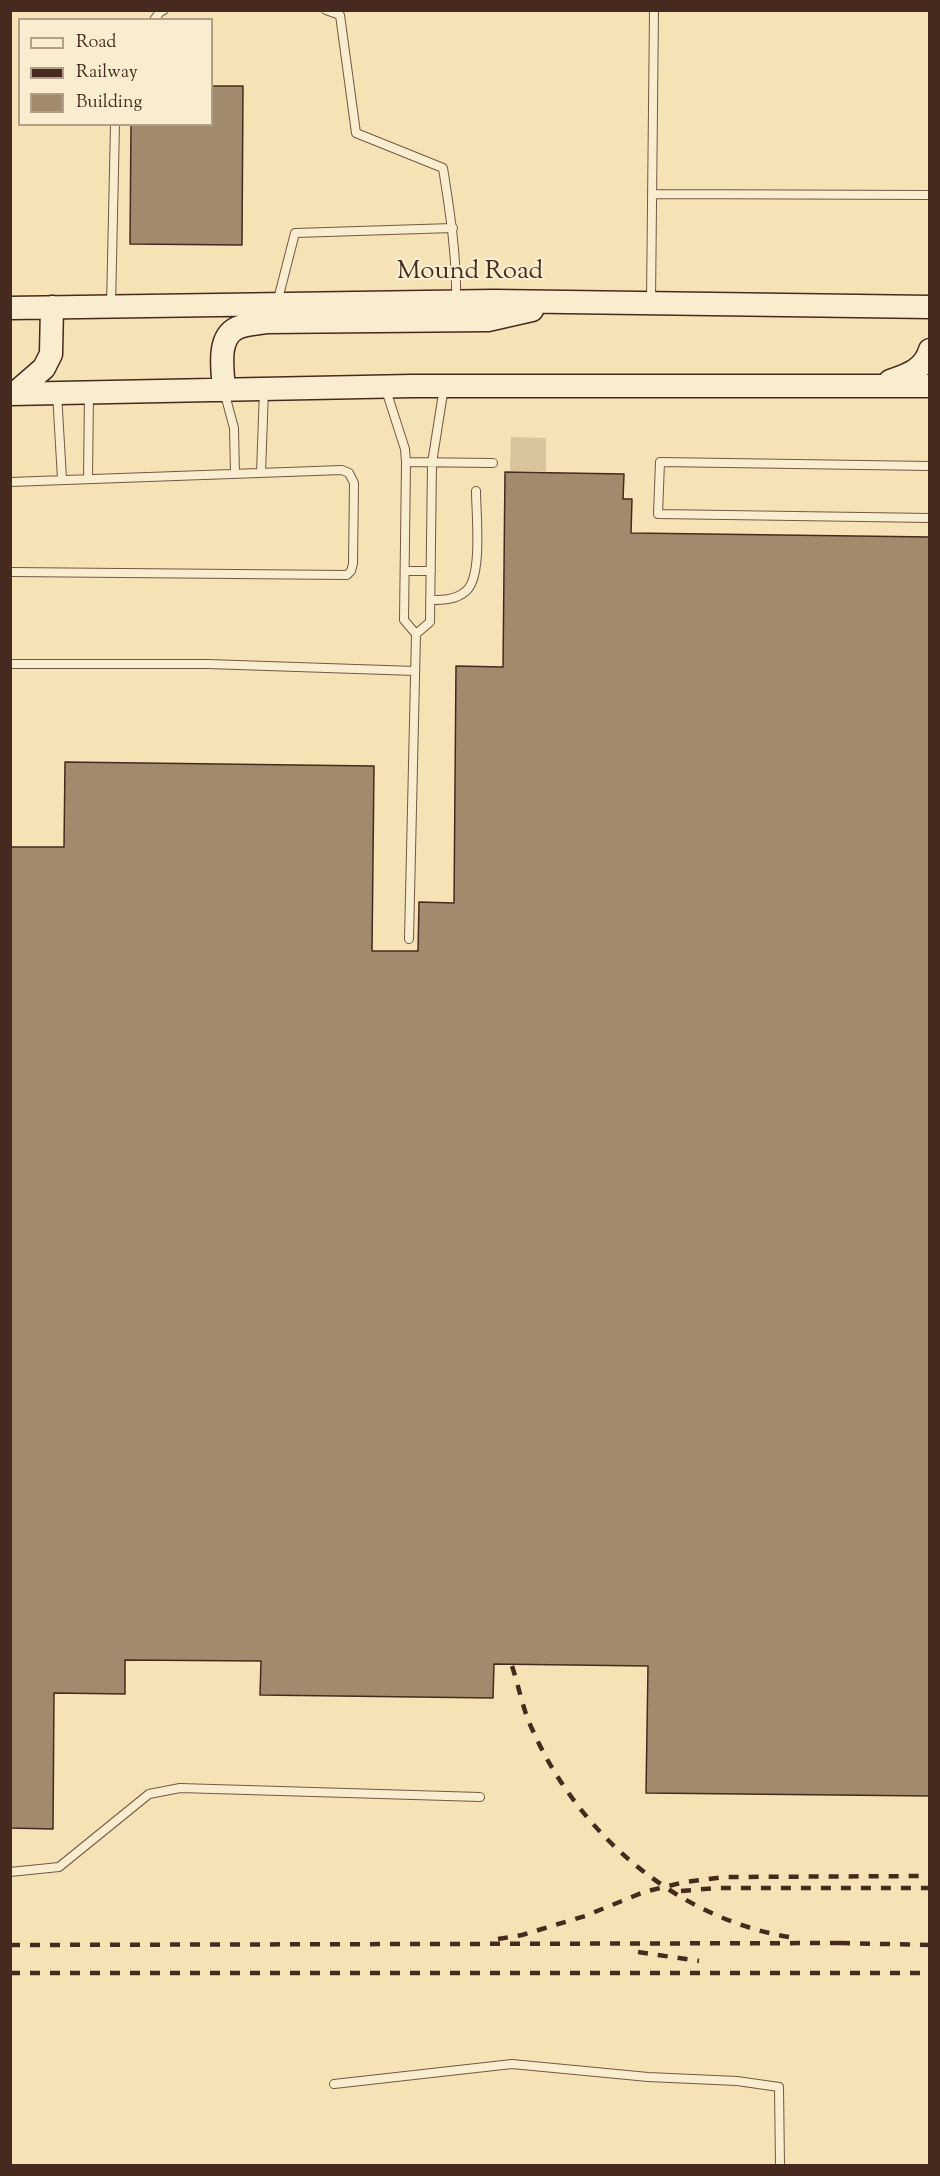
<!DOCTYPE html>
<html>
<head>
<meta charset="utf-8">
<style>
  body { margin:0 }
  #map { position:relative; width:940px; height:2176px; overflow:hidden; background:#f6e3b5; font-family:"Sorts Mill Goudy",serif }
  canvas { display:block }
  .frame { position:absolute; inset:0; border:12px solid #472a1f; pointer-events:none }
  .legend { position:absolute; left:18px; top:18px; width:195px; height:108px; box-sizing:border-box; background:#f9edcf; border:2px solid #b29f89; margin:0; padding:8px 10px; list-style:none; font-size:18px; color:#472a1f }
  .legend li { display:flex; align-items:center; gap:12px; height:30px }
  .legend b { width:30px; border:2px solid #b29f89 }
</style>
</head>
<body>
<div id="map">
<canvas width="940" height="2176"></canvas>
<div class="frame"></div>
<ul class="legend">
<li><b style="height:8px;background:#f9edcf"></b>Road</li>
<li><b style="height:8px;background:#472a1f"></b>Railway</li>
<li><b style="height:16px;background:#a28a6d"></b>Building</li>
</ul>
</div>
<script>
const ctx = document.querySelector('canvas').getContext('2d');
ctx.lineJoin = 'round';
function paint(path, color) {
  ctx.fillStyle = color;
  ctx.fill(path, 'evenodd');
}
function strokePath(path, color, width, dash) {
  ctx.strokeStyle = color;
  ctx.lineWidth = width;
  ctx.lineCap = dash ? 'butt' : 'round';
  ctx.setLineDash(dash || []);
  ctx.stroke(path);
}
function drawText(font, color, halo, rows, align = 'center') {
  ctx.font = font + ' "Sorts Mill Goudy",serif';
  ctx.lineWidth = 4.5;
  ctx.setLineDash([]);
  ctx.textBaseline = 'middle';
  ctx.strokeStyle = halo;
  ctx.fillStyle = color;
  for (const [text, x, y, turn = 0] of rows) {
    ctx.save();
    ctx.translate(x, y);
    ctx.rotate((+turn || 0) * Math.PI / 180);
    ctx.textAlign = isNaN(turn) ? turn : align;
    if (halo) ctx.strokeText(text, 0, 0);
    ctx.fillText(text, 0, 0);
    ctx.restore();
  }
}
const green = new Path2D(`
  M511 437 546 438V471H510Z`);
const building = new Path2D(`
  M212 86H243L242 245 130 244 131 124H212Z
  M505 472 624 474 623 499H632L631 533 930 537V1796L646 1793 648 1666 494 1664 493 1698 260 1695 261 1661 125 1660V1694L54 1693 53 1829 10 1828V847H64L65 762 374 766 372 951H418L419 902 454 903 456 666 503 667Z`);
const service = new Path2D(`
  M326 10 340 15 356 133 443 168C450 212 457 257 456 301
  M154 20 160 12 164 10
  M652 194 930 195
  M651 302 654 10
  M277 303 295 233 453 228
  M111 306 115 124
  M385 387 405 449 406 462 404 620 416 634 409 939
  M224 391 234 428 235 474
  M57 393 62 479
  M406 462 493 463
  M930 466 660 462 658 514 930 518
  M261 473 264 390
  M88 479 89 393
  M10 482 342 470 349 473 354 483 353 564 351 571 347 575 10 572
  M405 571H431
  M430 600C443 600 456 600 466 591 483 577 476 513 476 491
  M416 634 430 622 432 463 444 387
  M10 664H208L415 671
  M10 1872 59 1867 149 1794 180 1788 480 1797
  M334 2084 512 2064 648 2077 737 2081 779 2087 780 2166`);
const secondary = new Path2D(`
  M10 308 494 301 930 307
  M890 381C907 375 924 370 930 350
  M224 390C223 371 216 338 237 328 245 324 257 324 266 322L488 320 532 310
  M10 394 412 386H930
  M14 394 44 368 51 354 52 307`);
const rail = new Path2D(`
  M512 1666C519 1687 523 1711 533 1731 580 1836 680 1921 795 1938
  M681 1891 716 1888H930
  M498 1939 522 1935 585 1916 644 1892 685 1882 724 1877 930 1876
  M840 1943 930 1945
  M10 1945 846 1943
  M638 1952 699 1961
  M10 1973H930`);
const streetNames = [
  ["Mound Road",470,274]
];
paint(green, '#d8c49c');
paint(building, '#a28a6d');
strokePath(building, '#472a1f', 1.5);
strokePath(service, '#735844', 10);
strokePath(secondary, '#472a1f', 25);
strokePath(service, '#f9edcf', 8);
strokePath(secondary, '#f9edcf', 22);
strokePath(rail, '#472a1f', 4.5, [10, 10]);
drawText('26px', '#472a1f', '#f9edcf', streetNames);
</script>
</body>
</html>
